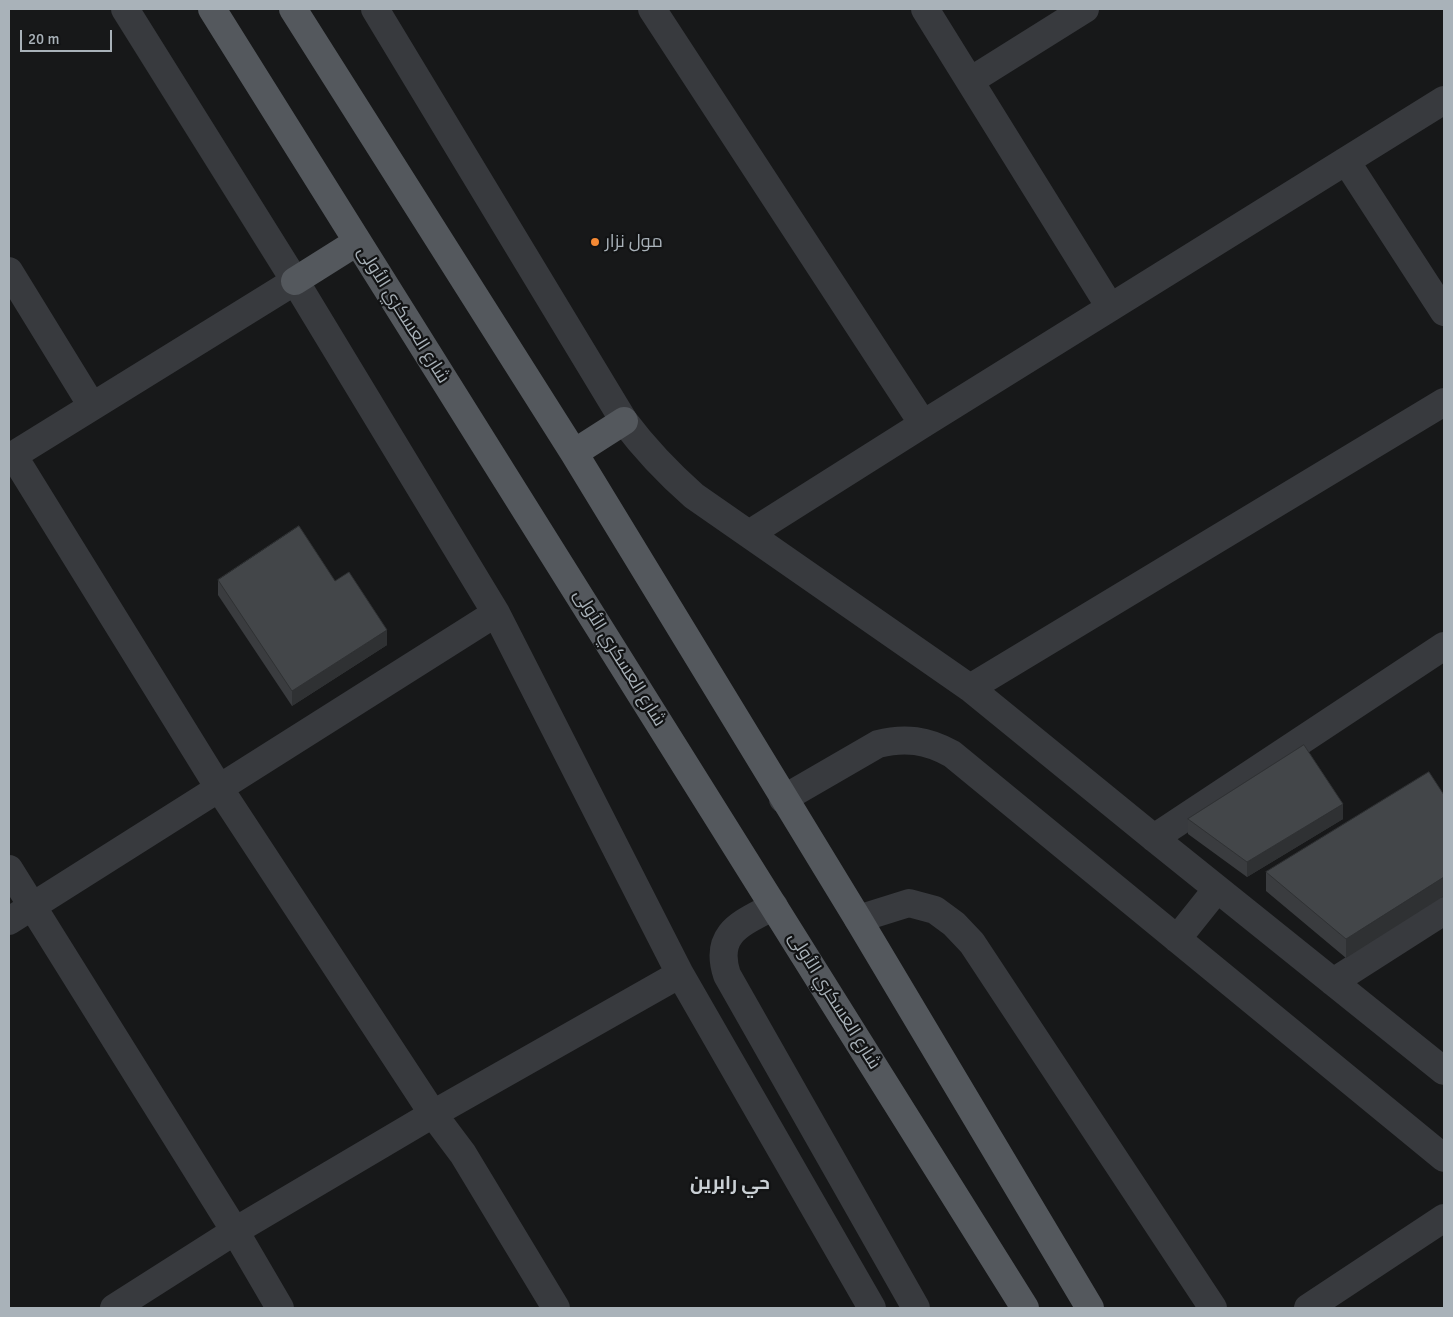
<!DOCTYPE html>
<html>
<head>
<meta charset="utf-8">
<style>
  body { margin:0 }
  #map { position:relative; width:1453px; height:1317px; overflow:hidden; background:#171819; font-family:Signika,sans-serif }
  canvas { display:block }
  .frame { position:absolute; inset:0; border:10px solid #a9b2b9; pointer-events:none }
  .scale { position:absolute; left:20px; top:30px; width:92px; height:22px; box-sizing:border-box; border:2px solid #a9b2b9; border-top:0; padding-left:6px; font-size:15px; line-height:18px; white-space:nowrap; color:#a9b2b9; -webkit-text-stroke:4px #121314; paint-order:stroke }
</style>
</head>
<body>
<div id="map">
<canvas width="1453" height="1317"></canvas>
<div class="frame"></div>
<div class="scale">20 m</div>
</div>
<script>
const ctx = document.querySelector('canvas').getContext('2d');
ctx.lineJoin = 'round';
function strokePath(path, color, width, dash) {
  ctx.strokeStyle = color;
  ctx.lineWidth = width;
  ctx.lineCap = dash ? 'butt' : 'round';
  ctx.setLineDash(dash || []);
  ctx.stroke(path);
}
function paint(path, color) {
  ctx.fillStyle = color;
  ctx.fill(path, 'evenodd');
}
function drawText(font, color, halo, rows, align = 'center') {
  ctx.font = font + ' Signika,Cairo,sans-serif';
  ctx.lineWidth = 4.5;
  ctx.setLineDash([]);
  ctx.textBaseline = 'middle';
  ctx.strokeStyle = halo;
  ctx.fillStyle = color;
  for (const [text, x, y, turn = 0] of rows) {
    ctx.save();
    ctx.translate(x, y);
    ctx.rotate((+turn || 0) * Math.PI / 180);
    ctx.textAlign = isNaN(turn) ? turn : align;
    if (halo) ctx.strokeText(text, 0, 0);
    ctx.fillText(text, 0, 0);
    ctx.restore();
  }
}
const minor = new Path2D(`
  M125 9 295 281 496 613 680 974 872 1308
  M375 9 624 421C645 449 668 473 694 496L970 688 1154 838 1444 1071
  M652 9 923 424
  M925 9 1110 307
  M970 81 1085 9
  M1346 161 1444 312
  M9 271 92 406
  M13 455 219 788 433 1114 463 1154 556 1308
  M9 458 295 281
  M749 534 923 424 1444 100
  M970 688 1444 402
  M783 799 878 744C905 737 927 740 952 754L1444 1158
  M1154 838 1444 646
  M9 869 235 1231 280 1308
  M774 906C743 923 713 932 727 975L916 1308
  M858 919 909 903 935 910 954 924 972 943 1213 1308
  M9 921 496 613
  M1177 939 1217 889
  M1333 982 1444 911
  M114 1308 235 1231 433 1114 680 974
  M1308 1308 1444 1218`);
const major = new Path2D(`
  M212 9 1025 1308
  M293 9 574 453 858 919 1090 1308
  M295 281 357 242
  M574 453 624 421`);
const wall = new Path2D(`
  M218 580 387 645 292 706 218 595Z
  M1429 772 1346 958 1266 891V872Z
  M1188 819H1343L1247 877 1188 834Z`);
const shadedWall = new Path2D(`
  M387 630V645L292 706V691Z
  M1343 804V819L1247 877V862Z
  M1444 877V896L1346 958V939Z`);
const building = new Path2D(`
  M299 526 335 581 349 572 387 630 292 691 218 580Z
  M1304 745 1343 804 1247 862 1188 819Z
  M1429 772 1444 795V877L1346 939 1266 872Z`);
const markers = [
  [595,242,5,"#f58934"]
];
const poiNames = [
  ["مول نزار",605,242]
];
const streetNames = [
  ["شارع العسكري الأولى",403,315,58],
  ["شارع العسكري الأولى",619,658,58],
  ["شارع العسكري الأولى",834,1001,58]
];
const neighbourhoodNames = [
  ["حي رابرين",730,1184]
];
strokePath(minor, '#383a3e', 28);
strokePath(major, '#54585d', 28);
paint(wall, '#3a3c3f');
paint(shadedWall, '#2f3133');
paint(building, '#434649');
strokePath(building, '#2f3133', 1);
for (const [x, y, r, color] of markers) {
  const dot = new Path2D();
  dot.arc(x, y, r, 0, 2 * Math.PI);
  ctx.fillStyle = color;
  ctx.fill(dot);
  strokePath(dot, '#121314', 2);
}
drawText('18px', '#a9b2b9', '#121314', poiNames, 'left');
drawText('18px', '#a9b2b9', '#121314', streetNames);
drawText('bold 19px', '#cad0d5', '#121314', neighbourhoodNames);
</script>
</body>
</html>
